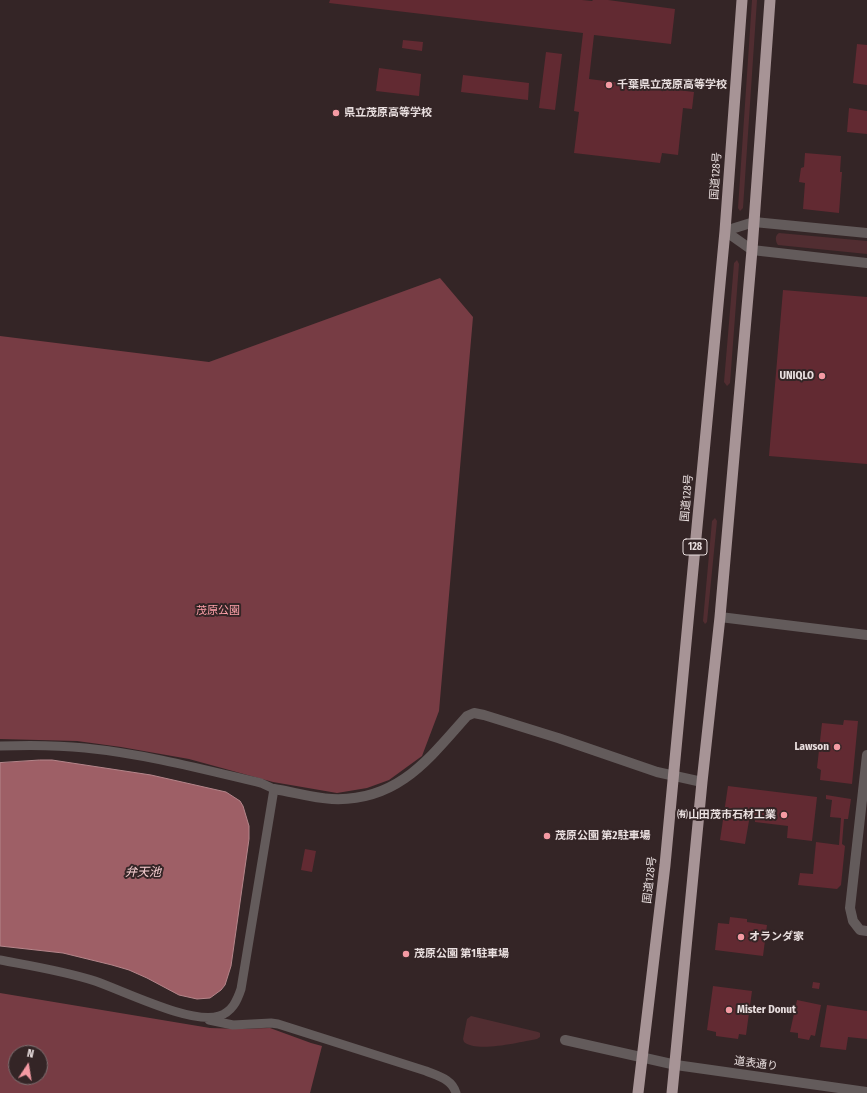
<!DOCTYPE html>
<html>
<head>
<meta charset="utf-8">
<style>
  body { margin:0 }
  #map { position:relative; width:867px; height:1093px; overflow:hidden; background:#342526; font-family:"Fira Sans Condensed",sans-serif }
  canvas { display:block }
  .north { position:absolute; left:8px; top:1045px; width:40px; height:40px; box-sizing:border-box; background:#342526; border:1px solid #7c6f70; border-radius:50%; rotate:12deg; font-size:11px; font-weight:700; line-height:16px; text-align:center; color:#e9dfdf }
  .north::after { content:''; display:block; margin:auto; width:14px; height:18px; background:#f49aa3; clip-path:polygon(50% 0,100% 100%,50% 72%,0 100%) }
</style>
</head>
<body>
<div id="map">
<canvas width="867" height="1093"></canvas>
<div class="north">N</div>
</div>
<script>
const ctx = document.querySelector('canvas').getContext('2d');
ctx.lineJoin = 'round';
function paint(path, color) {
  ctx.fillStyle = color;
  ctx.fill(path, 'evenodd');
}
function strokePath(path, color, width, dash) {
  ctx.strokeStyle = color;
  ctx.lineWidth = width;
  ctx.lineCap = dash ? 'butt' : 'round';
  ctx.setLineDash(dash || []);
  ctx.stroke(path);
}
function drawText(font, color, halo, rows, align = 'center') {
  ctx.font = font + ' "Fira Sans Condensed","Noto Sans JP",sans-serif';
  ctx.lineWidth = 4;
  ctx.setLineDash([]);
  ctx.textBaseline = 'middle';
  ctx.strokeStyle = halo;
  ctx.fillStyle = color;
  for (const [text, x, y, turn = 0] of rows) {
    ctx.save();
    ctx.translate(x, y);
    ctx.rotate((+turn || 0) * Math.PI / 180);
    ctx.textAlign = isNaN(turn) ? turn : align;
    if (halo) ctx.strokeText(text, 0, 0);
    ctx.fillText(text, 0, 0);
    ctx.restore();
  }
}
const green = new Path2D(`
  M752 0H757L743 208 740 211 738 208Z
  M779 233 867 241V254L778 245C775 241 775 235 779 233Z
  M737 260 739 264 730 383 727 386 724 382 734 263Z
  M715 518 717 521 707 622 705 624 703 621 712 521Z
  M471 1016 538 1032 540 1033V1037L537 1039C520 1042 477 1053 464 1042L463 1039 467 1019Z`);
const forest = new Path2D(`
  M440 278 473 317 439 711 422 756 389 780 367 788 337 793 273 782 189 759 121 747 77 741 0 739V336L209 362Z
  M0 993 210 1028 240 1029 270 1028 311 1043 322 1046 310 1093H0ZM16 1053H40V1077H16Z`);
const water = new Path2D(`
  M40 760H52L151 775 226 792 240 801 243 806 249 826V839L231 966 225 985 221 990 210 998 197 999 179 995 147 978 129 970 112 965 63 953 0 946V763Z`);
const building = new Path2D(`
  M330 0H582L592 1 593 0H608L675 9 671 44 594 35 589 79 694 92 692 109 683 108 678 155 662 153 660 163 574 153 579 112 574 111 583 33 329 3Z
  M403 40 423 42 422 51 402 48Z
  M857 44 867 45V85L853 83Z
  M546 52 562 54 555 110 539 108Z
  M379 68 421 74 419 96 376 91Z
  M463 75 529 83 528 100 461 92Z
  M849 108 867 111V134L847 132Z
  M805 153 841 156 840 172H842L839 213 803 209 805 183 799 182 801 168 804 167Z
  M783 290 867 297V464L769 456Z
  M844 720 858 721 852 784 820 780 821 770 817 768 822 723 843 725Z
  M728 786 817 797 812 841 787 838 788 826 755 822V816L750 815 745 844 720 840Z
  M826 795 851 799 848 819H844L842 844 845 846 841 885 837 889 798 885 800 873 813 874 816 842 839 845 841 818 830 817 832 800 826 799Z
  M305 849 316 851 312 872 301 870Z
  M730 917 747 919V922L767 925 763 956 715 950 718 923 729 924Z
  M813 982 820 983 819 989 812 988Z
  M713 986 752 991 746 1035 739 1034 738 1039 716 1036V1032L707 1030Z
  M797 1000 821 1005 815 1036 811 1035 809 1040 798 1038V1033L790 1032Z
  M827 1005 867 1011V1039L848 1037 846 1050 820 1047Z`);
const service = new Path2D(`
  M0 746C28 745 57 745 85 748 145 754 202 769 261 783L274 789 241 989C237 1001 232 1012 219 1016 192 1025 124 991 95 981 64 971 32 966 0 960
  M209 1020 233 1025 271 1023 278 1024 426 1071C438 1076 452 1079 456 1093`);
const minor = new Path2D(`
  M725 231 752 250 867 263
  M725 231 754 222 867 233
  M720 617 867 635
  M867 755 850 908 853 921 860 930 867 931
  M274 789C293 792 313 798 332 799 397 802 428 760 467 716L474 713 484 715 558 738 657 772 702 782`);
const tertiary = new Path2D(`
  M565 1040 676 1065 867 1092`);
const trunk = new Path2D(`
  M638 1093 665 865 725 231 742 0
  M672 1093 702 782 720 617 752 250 770 0`);
const markers = [
  [609,85,4,"#f49aa3"],
  [336,113,4,"#f49aa3"],
  [822,376,4,"#f49aa3"],
  [837,747,4,"#f49aa3"],
  [784,815,4,"#f49aa3"],
  [547,836,4,"#f49aa3"],
  [741,937,4,"#f49aa3"],
  [406,954,4,"#f49aa3"],
  [729,1010,4,"#f49aa3"]
];
const shields = [
  [695,547,24]
];
const shieldNames = [
  ["128",695,547]
];
const poiNames = [
  ["千葉県立茂原高等学校",617,85],
  ["県立茂原高等学校",344,113],
  ["UNIQLO",814,376,"right"],
  ["Lawson",829,747,"right"],
  ["㈲山田茂市石材工業",776,815,"right"],
  ["茂原公園 第2駐車場",555,836],
  ["オランダ家",749,937],
  ["茂原公園 第1駐車場",414,954],
  ["Mister Donut",737,1010]
];
const streetNames = [
  ["国道128号",716,176,-86],
  ["国道128号",687,498,-85],
  ["国道128号",650,880,-83],
  ["道表通り",756,1064,8]
];
const parkNames = [
  ["茂原公園",218,611]
];
const waterNames = [
  ["弁天池",143,873]
];
paint(green, '#512d31');
paint(forest, '#773c44');
paint(water, '#9e5f66');
strokePath(water, '#b4858a', 1);
paint(building, '#622a32');
strokePath(service, '#635b5b', 9);
strokePath(minor, '#635b5b', 10);
strokePath(tertiary, '#635b5b', 10);
strokePath(trunk, '#a79496', 11);
for (const [x, y, r, color] of markers) {
  const dot = new Path2D();
  dot.arc(x, y, r, 0, 2 * Math.PI);
  ctx.fillStyle = color;
  ctx.fill(dot);
  strokePath(dot, '#342526', 1.5);
}
for (const [x, y, w] of shields) {
  const box = new Path2D();
  box.roundRect(x - w / 2, y - 8, w, 16, 3);
  ctx.fillStyle = '#342526';
  ctx.fill(box);
  strokePath(box, '#e9dfdf', 1);
}
drawText('bold 10px', '#e9dfdf', null, shieldNames);
drawText('bold 11px', '#e9dfdf', '#342526', poiNames, 'left');
drawText('11px', '#e9dfdf', '#342526', streetNames);
drawText('11px', '#fea1aa', '#342526', parkNames);
drawText('italic 12px', '#f7cfd2', '#342526', waterNames);
</script>
</body>
</html>
